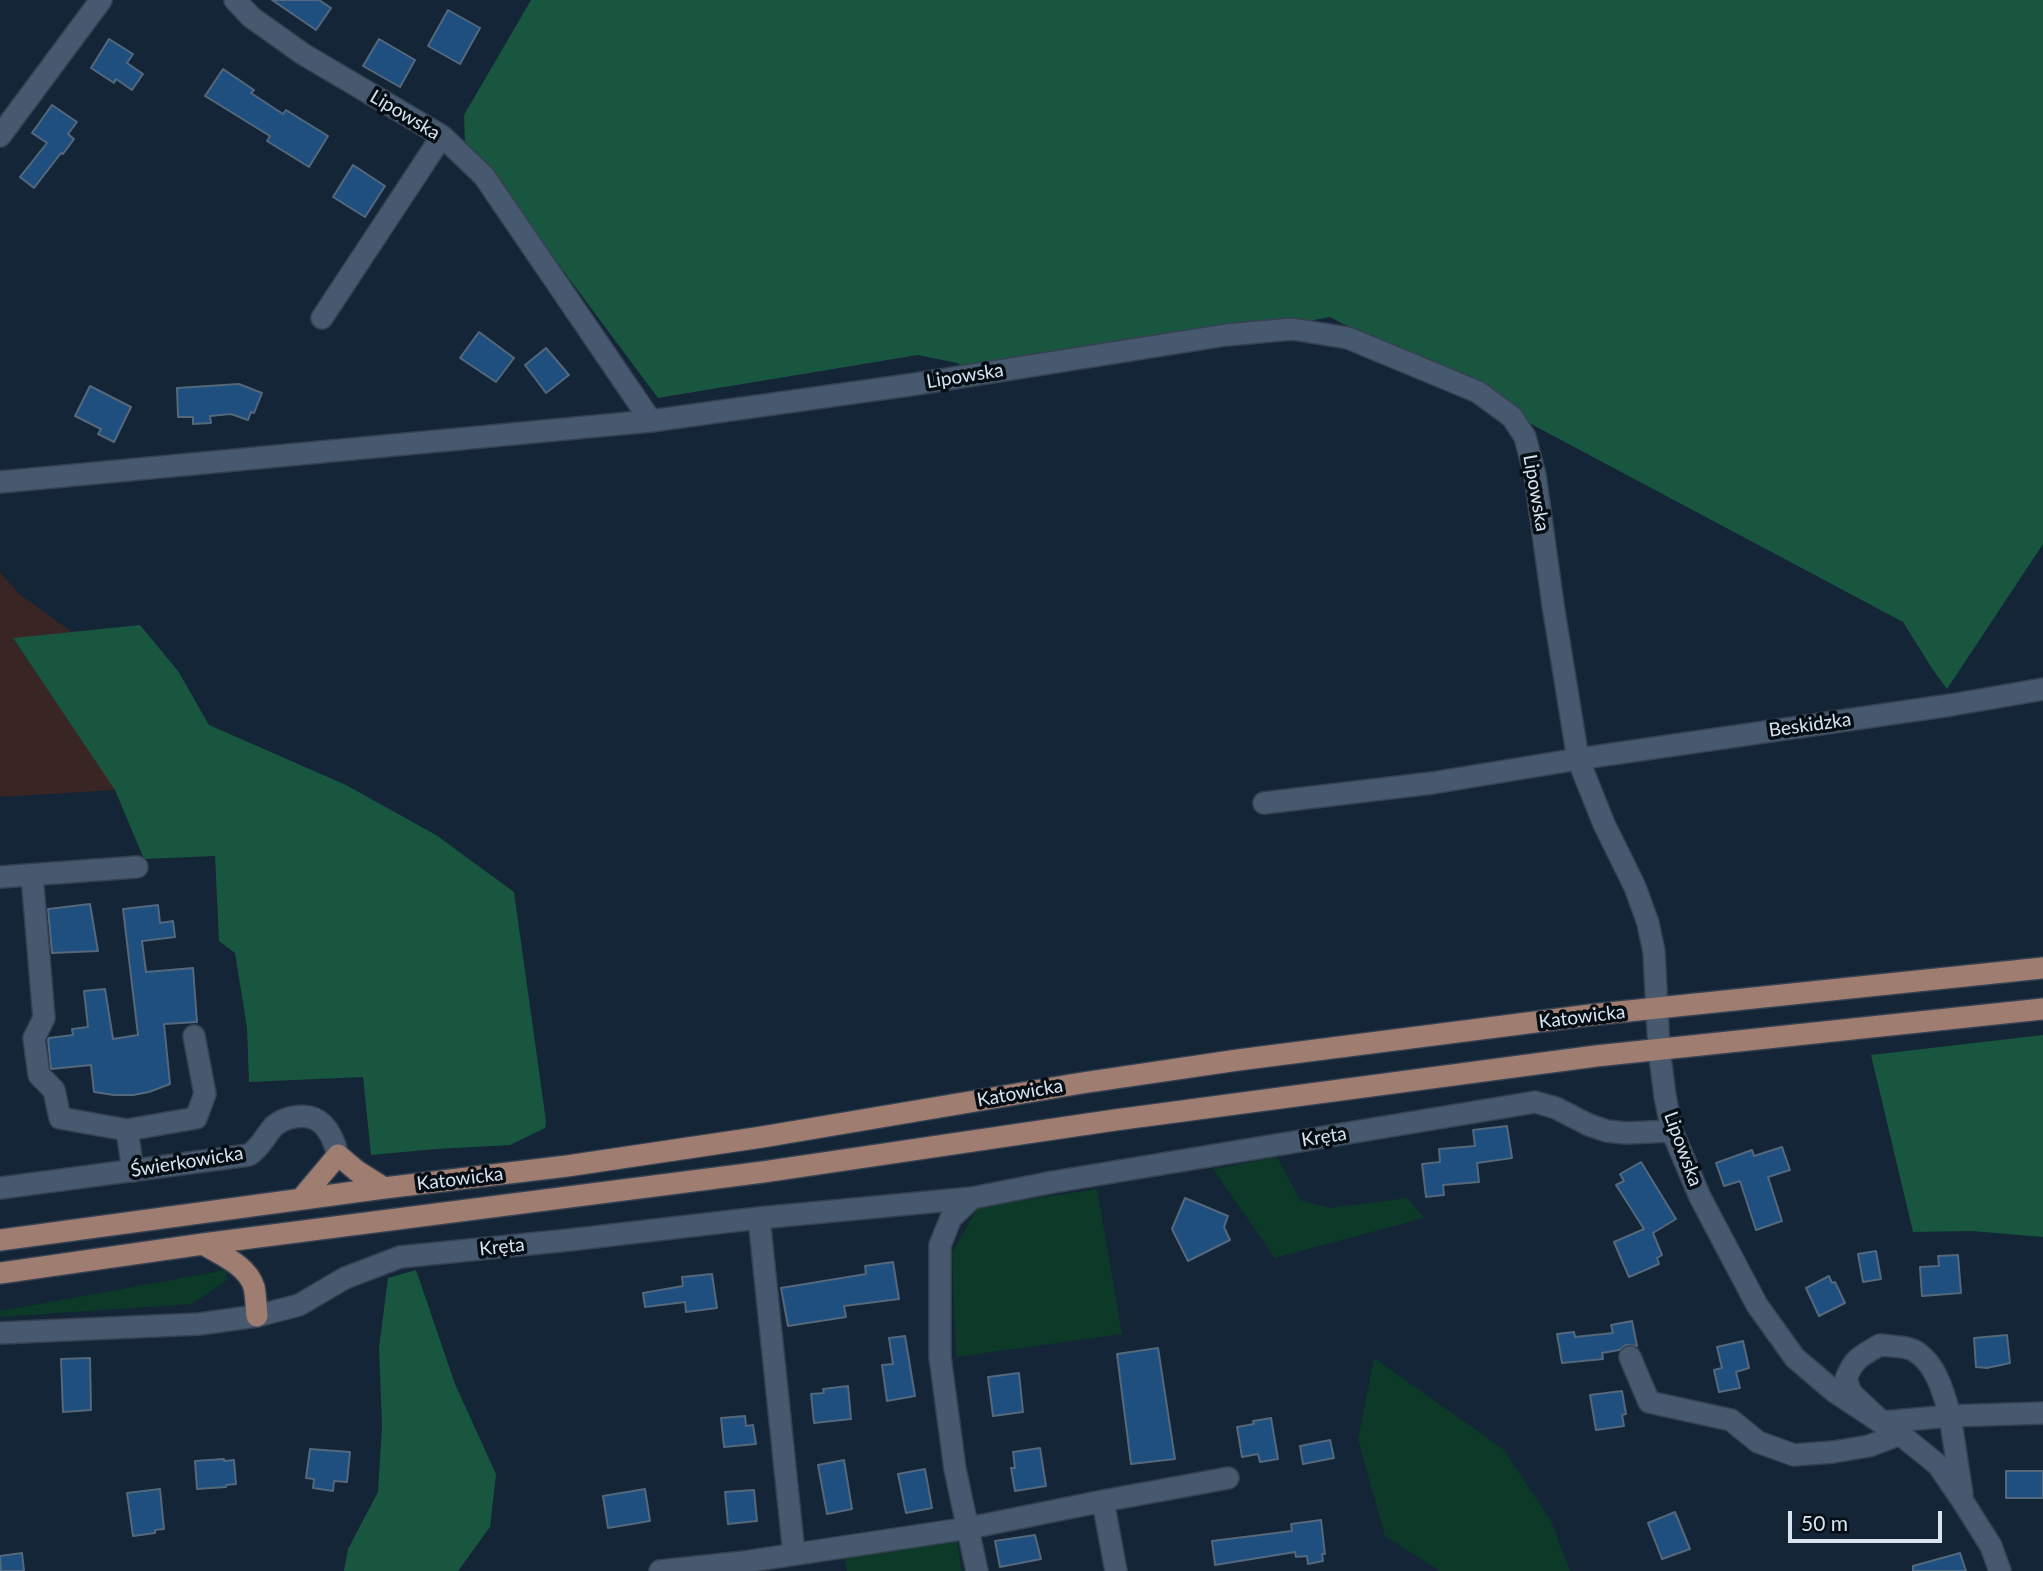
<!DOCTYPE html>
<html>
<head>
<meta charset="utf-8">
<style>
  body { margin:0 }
  #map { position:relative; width:2043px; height:1571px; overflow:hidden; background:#132537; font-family:Lato,sans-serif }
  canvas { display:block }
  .scale { position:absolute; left:1788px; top:1511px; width:154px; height:32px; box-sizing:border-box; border:4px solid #d8e3ef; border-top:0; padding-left:9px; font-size:21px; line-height:24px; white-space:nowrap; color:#d8e3ef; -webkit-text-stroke:5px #060e15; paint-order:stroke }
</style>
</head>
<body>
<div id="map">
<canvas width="2043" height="1571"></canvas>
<div class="scale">50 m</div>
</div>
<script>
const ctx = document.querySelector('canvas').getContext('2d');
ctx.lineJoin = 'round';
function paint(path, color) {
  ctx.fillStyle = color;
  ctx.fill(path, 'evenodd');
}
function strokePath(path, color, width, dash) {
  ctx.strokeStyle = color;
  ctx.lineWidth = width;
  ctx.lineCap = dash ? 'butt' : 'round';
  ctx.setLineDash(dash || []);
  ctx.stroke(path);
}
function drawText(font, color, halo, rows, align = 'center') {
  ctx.font = font + ' Lato,sans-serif';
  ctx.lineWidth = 7;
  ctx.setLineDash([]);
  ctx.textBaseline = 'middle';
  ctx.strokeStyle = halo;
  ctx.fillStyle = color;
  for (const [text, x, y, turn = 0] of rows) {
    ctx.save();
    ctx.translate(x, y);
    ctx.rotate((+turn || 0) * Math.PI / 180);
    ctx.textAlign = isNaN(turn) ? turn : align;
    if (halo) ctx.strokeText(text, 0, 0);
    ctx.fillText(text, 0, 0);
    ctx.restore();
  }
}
const industrial = new Path2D(`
  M0 572 19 594 72 632 13 639 116 790 0 797Z`);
const green = new Path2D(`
  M1277 1157 1300 1200 1329 1208 1407 1198 1424 1218 1275 1258 1213 1169Z
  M1097 1189 1122 1334 956 1357 952 1252 978 1207Z
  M226 1270 227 1280 192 1304 0 1317V1311Z
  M1374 1358 1503 1449 1551 1521 1570 1571H1440L1385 1536 1358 1440Z
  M957 1541 962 1571H847L844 1558Z`);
const forest = new Path2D(`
  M531 0H2043V544L1947 689 1933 670 1903 622 1330 317 992 383 957 363 918 355 658 398 503 190 465 145 464 115Z
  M140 625 178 671 209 725 346 785 436 835 514 892 546 1121 545 1128 510 1145 436 1149 371 1155 363 1077 249 1082 247 1028 235 953 219 941 215 856 144 859 115 790 13 638Z
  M2043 1035V1237L1972 1231 1913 1232 1871 1055Z
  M416 1270 455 1384 496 1474 490 1527 458 1571H344L348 1549 378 1492 382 1426 379 1348 388 1278Z`);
const building = new Path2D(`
  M272 0H319L331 8 316 30Z
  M448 10 480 28 460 64 428 46Z
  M109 39 133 54 127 63 143 74 132 90 116 79 114 83 91 68Z
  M379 39 415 60 400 87 363 66Z
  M223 69 254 90 251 93 283 114 286 110 328 136 309 167 267 141 270 136 205 96Z
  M52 105 77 122 68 134 74 139 63 154 61 153 34 188 20 177 47 143 32 133Z
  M353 165 385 186 365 217 333 197Z
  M479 332 514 358 496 382 460 358Z
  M546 348 569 375 546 393 525 365Z
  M239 384 262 393 254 413 251 412 248 420 231 414 210 416 211 423 193 424V417H178L177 388Z
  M90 386 131 407 114 442 98 434 101 429 75 416Z
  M90 904 98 951 52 953 48 909Z
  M158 905 160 923 173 921 175 937 142 941 146 972 193 968 197 1022 164 1024 170 1084 149 1092 133 1095H114L94 1092 91 1065 51 1069 48 1040 49 1038 73 1035 72 1029 88 1027 84 991 105 989 113 1039 138 1035 123 909Z
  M1507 1126 1512 1158 1477 1163 1479 1182 1443 1185 1444 1195 1426 1197 1422 1164 1440 1162 1439 1149 1475 1146 1473 1130Z
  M1782 1147 1790 1170 1768 1177 1782 1221 1756 1230 1740 1181 1724 1186 1716 1163 1752 1150 1754 1156Z
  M1641 1162 1676 1219 1653 1233 1662 1255 1657 1258 1659 1264 1629 1277 1614 1242 1644 1229 1616 1185 1624 1181 1620 1174Z
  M1185 1198 1228 1216 1224 1227 1230 1240 1188 1261 1172 1229Z
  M1876 1251 1881 1279 1863 1282 1858 1254Z
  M1958 1255 1961 1293 1922 1296 1920 1267 1939 1266 1938 1256Z
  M893 1262 899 1299 844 1306 846 1317 788 1326 781 1288 866 1274 865 1266Z
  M712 1274 717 1308 686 1312 685 1302 645 1307 643 1293 683 1286 682 1277Z
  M1829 1276 1832 1283 1835 1282 1845 1303 1819 1316 1806 1288Z
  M1632 1321 1637 1346 1626 1345 1619 1350 1602 1353 1603 1359 1562 1363 1557 1334 1574 1332 1575 1337 1613 1333 1611 1325Z
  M2007 1335 2010 1363 1987 1368 1976 1367 1974 1338Z
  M905 1336 915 1396 887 1401 882 1365 893 1364 889 1338Z
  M1743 1341 1749 1368 1736 1372 1740 1388 1719 1392 1714 1370 1722 1368 1717 1347Z
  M1158 1348 1175 1459 1131 1464 1117 1354Z
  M90 1358 91 1410 63 1412 61 1359Z
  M1019 1373 1023 1412 993 1416 988 1377Z
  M848 1386 851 1419 814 1423 811 1394 824 1393 823 1389Z
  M1622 1391 1626 1414 1622 1415 1624 1426 1596 1430 1590 1395Z
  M745 1416 746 1426 753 1425 756 1444 724 1447 721 1418Z
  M1271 1418 1278 1459 1260 1462 1258 1454 1242 1457 1237 1427 1254 1424 1253 1421Z
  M1330 1440 1334 1458 1303 1464 1300 1446Z
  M1040 1448 1046 1486 1015 1491 1011 1468H1015L1013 1452Z
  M310 1449 350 1452 347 1482 334 1481 333 1491 313 1488 314 1479 306 1478Z
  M224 1459V1461L234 1460 236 1484 226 1485V1487L197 1489 195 1461Z
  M844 1460 852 1509 827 1514 818 1465Z
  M925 1469 932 1508 906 1513 898 1474Z
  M2006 1471H2043V1498H2006Z
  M160 1489 164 1529 155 1530V1533L133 1536 127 1493Z
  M645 1489 650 1521 608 1528 603 1496Z
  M754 1490 757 1521 728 1524 725 1492Z
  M1675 1512 1690 1549 1662 1559 1648 1523Z
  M1321 1520 1325 1554H1322L1323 1561 1308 1564 1307 1556 1296 1557 1295 1552 1215 1565 1212 1541 1292 1531 1291 1524Z
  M1035 1535 1041 1559 1000 1567 995 1541Z
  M22 1553 24 1571H1L0 1556Z
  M1960 1553 1966 1571H1913V1566Z`);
const minor = new Path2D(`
  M235 0 251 17 303 54 442 136 484 176 651 421 916 384 1226 335 1292 329 1348 338 1478 392 1512 417 1525 437 1535 475 1553 605 1578 759 1604 824 1635 887 1648 923 1654 952 1659 1049 1665 1096 1672 1131 1700 1197 1757 1305 1795 1358 1835 1392 1906 1439 1938 1465 1962 1500 1991 1546 2000 1571
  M0 136 101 0
  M322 318 442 136
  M0 482 651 421
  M1264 803 1432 783 1578 759 1951 705 2043 689
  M32 875 44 1018 34 1038 39 1075 54 1090 60 1118 127 1130 133 1171
  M0 877 137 867
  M127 1130 196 1118 205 1094 194 1036
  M0 1188 249 1155C261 1147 265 1136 274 1126 279 1122 287 1118 294 1117 321 1112 332 1132 338 1155
  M759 1218 794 1554
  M0 1333 199 1324 257 1316 299 1305 345 1278 400 1257 569 1240 759 1218 972 1198
  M1880 1345C1889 1346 1904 1346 1913 1350 1936 1362 1944 1394 1950 1416L1882 1422 1851 1393 1846 1379C1853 1359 1862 1355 1880 1345Z
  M1630 1357 1649 1402 1731 1420 1758 1442 1794 1455 1833 1452 1869 1446 1898 1435
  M1962 1494 1950 1416 2043 1413
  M1103 1501 1228 1478
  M660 1571 744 1562 969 1528 1103 1501 1116 1571
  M977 1571 955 1469 940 1357V1245L951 1218 972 1198 1053 1182 1535 1102 1556 1108 1589 1125 1607 1131 1626 1133 1672 1131`);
const major = new Path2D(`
  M301 1199 338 1155 357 1171 384 1188
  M0 1240 384 1188 567 1166 762 1137 1082 1083 1238 1060 1590 1015 2043 968
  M203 1244C221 1255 247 1265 254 1287 256 1296 256 1307 257 1316
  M0 1273 203 1244 763 1172 1115 1120 1596 1056 2043 1009`);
const streetNames = [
  ["Lipowska",405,115,31],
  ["Lipowska",965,376,-9],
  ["Lipowska",1536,493,80],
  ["Beskidzka",1810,725,-8],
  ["Katowicka",1582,1017,-7],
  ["Katowicka",1020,1093,-10],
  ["Kręta",1324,1137,-9],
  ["Lipowska",1683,1149,70],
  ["Świerkowicka",187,1162,-9],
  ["Katowicka",460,1179,-7],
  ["Kręta",502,1247,-6]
];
paint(industrial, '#392523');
paint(green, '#0d3928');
paint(forest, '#18563f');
paint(building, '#1f4f7e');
strokePath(building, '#54687d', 2);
strokePath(minor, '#354150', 24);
strokePath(major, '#354150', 24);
strokePath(minor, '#46596e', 21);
strokePath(major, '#a07d71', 21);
drawText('19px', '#d8e3ef', '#060e15', streetNames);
</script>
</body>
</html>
